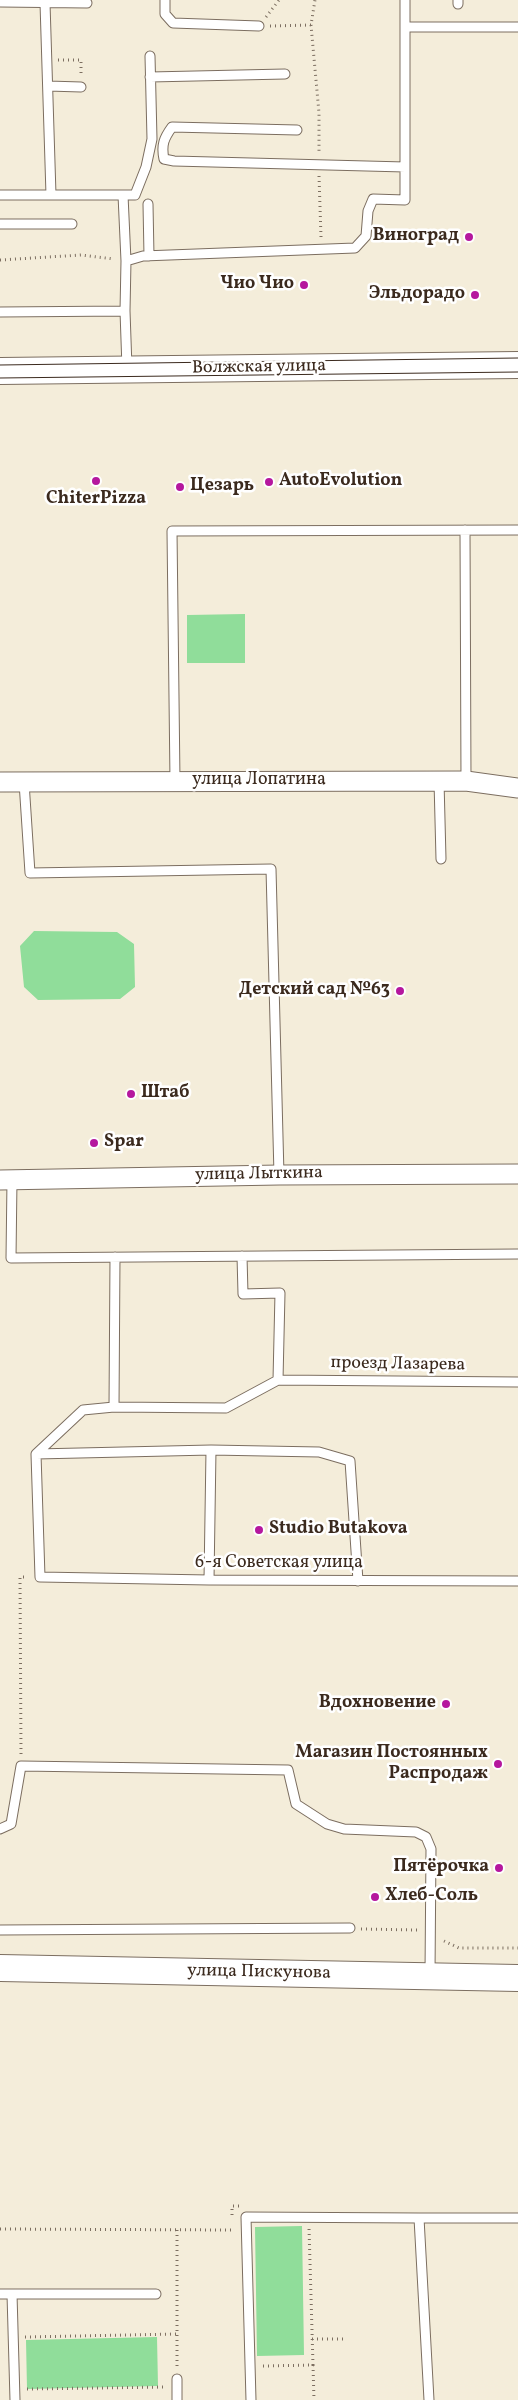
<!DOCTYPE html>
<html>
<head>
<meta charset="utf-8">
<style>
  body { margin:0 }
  canvas { display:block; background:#f4edda }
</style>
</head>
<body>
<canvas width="518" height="2400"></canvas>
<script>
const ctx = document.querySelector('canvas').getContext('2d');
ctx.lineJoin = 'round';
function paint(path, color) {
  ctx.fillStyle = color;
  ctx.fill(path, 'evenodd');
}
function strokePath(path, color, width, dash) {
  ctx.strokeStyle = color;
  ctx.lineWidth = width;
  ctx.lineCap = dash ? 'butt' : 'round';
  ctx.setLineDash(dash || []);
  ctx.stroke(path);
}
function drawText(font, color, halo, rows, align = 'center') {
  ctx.font = font + ' Vollkorn,serif';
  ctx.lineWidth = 5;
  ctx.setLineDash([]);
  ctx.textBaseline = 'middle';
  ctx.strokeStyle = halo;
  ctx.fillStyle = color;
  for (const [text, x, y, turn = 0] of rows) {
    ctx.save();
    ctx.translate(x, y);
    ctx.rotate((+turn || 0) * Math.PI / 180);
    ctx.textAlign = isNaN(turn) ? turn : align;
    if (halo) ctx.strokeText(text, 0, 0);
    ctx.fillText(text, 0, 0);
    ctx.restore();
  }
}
const green = new Path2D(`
  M245 614V663H187V615Z
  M34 931 117 932 134 944 135 987 120 999 38 1000 24 987 20 946Z
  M302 2226 304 2355 257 2356 255 2227Z
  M157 2337 158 2386 27 2389 26 2340Z`);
const path = new Path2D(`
  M266 17 279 0
  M311 25 319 113V152
  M270 26 311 25 315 0
  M58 60H81V75
  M319 176 321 237
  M0 260 81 255 114 259
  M21 1754 20 1577H27
  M361 1929 417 1930
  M444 1941 459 1948H518
  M232 2215V2206H240
  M0 2229 233 2230
  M25 2337 177 2334
  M312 2339H344
  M313 2365 314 2400
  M177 2366V2230
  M263 2366 313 2365 309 2228
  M27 2389 166 2387`);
const lane = new Path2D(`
  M48 0 45 3 51 195
  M165 0V14L173 23 259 26
  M458 0V4
  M0 2 87 3
  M405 27H518
  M150 77 285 74
  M48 86 81 87
  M297 130 172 127C164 138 161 145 164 159L174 161 405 167
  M0 195H135L146 167 152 139 150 56
  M123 195 126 261
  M148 204 149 256
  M0 224H72
  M125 311 127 368
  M0 312 125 311 126 261 143 256 355 248 366 236 368 211 373 199 405 200V0
  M465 530 466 781
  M175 781 172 531 518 530
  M439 781 441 859
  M24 782 30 873 271 869 279 1175
  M12 1180 11 1258 518 1254
  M242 1256 243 1294 280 1293 278 1380
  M115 1257 114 1407 226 1408 278 1380 518 1382
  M114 1407 83 1410 36 1454 211 1450 319 1452 350 1461 358 1581
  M36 1454 40 1577 209 1580 518 1581
  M209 1580 211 1450
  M0 1829 11 1824 21 1766 288 1770 296 1804 327 1824 344 1829 416 1832 426 1837 431 1849 430 1974
  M0 1930 350 1928
  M419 2218H518
  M0 2294H156
  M12 2294 15 2400
  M177 2379V2400
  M251 2400 246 2217 419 2218 429 2400`);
const street = new Path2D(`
  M0 782 466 781 518 788
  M0 1180 279 1175 518 1174`);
const secondary = new Path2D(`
  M0 371 518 365
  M0 1968 518 1978`);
const tram = new Path2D(`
  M0 365 518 358
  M0 378 518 372`);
const markers = [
  [469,237,5,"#b5179e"],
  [304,285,5,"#b5179e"],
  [475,295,5,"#b5179e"],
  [96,481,5,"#b5179e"],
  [269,482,5,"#b5179e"],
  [180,487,5,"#b5179e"],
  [400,991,5,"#b5179e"],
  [131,1094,5,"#b5179e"],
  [94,1143,5,"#b5179e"],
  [259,1530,5,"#b5179e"],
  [446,1704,5,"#b5179e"],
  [498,1764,5,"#b5179e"],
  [499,1868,5,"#b5179e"],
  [375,1897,5,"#b5179e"]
];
const poiNames = [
  ["Виноград",459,237],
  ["Чио Чио",294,285],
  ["Эльдорадо",465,295],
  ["AutoEvolution",279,482,"left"],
  ["Цезарь",190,487,"left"],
  ["ChiterPizza",96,500,"center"],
  ["Детский сад №63",390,991],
  ["Штаб",141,1094,"left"],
  ["Spar",104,1143,"left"],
  ["Studio Butakova",269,1530,"left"],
  ["Вдохновение",436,1704],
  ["Магазин Постоянных",488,1754],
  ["Распродаж",488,1775],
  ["Пятёрочка",489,1868],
  ["Хлеб-Соль",385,1897,"left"]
];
const streetNames = [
  ["Волжская улица",259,368,-1],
  ["улица Лопатина",259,781],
  ["улица Лыткина",259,1175,-1],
  ["проезд Лазарева",398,1365,1],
  ["6-я Советская улица",279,1564],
  ["улица Пискунова",259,1973,1]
];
paint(green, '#90dd9a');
strokePath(lane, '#7c6e60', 11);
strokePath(street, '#7c6e60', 21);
strokePath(secondary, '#7c6e60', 28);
strokePath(path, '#7c6e60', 3, [1, 4]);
strokePath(lane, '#fff', 9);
strokePath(street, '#fff', 19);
strokePath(secondary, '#fff', 26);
strokePath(tram, '#3b2a1e', 1);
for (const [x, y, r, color] of markers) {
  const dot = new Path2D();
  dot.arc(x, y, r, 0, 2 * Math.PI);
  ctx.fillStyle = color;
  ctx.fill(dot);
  strokePath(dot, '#fff', 2);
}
drawText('bold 18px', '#3b2a1e', '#fff', poiNames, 'right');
drawText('18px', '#3b2a1e', '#fff', streetNames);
</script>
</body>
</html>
